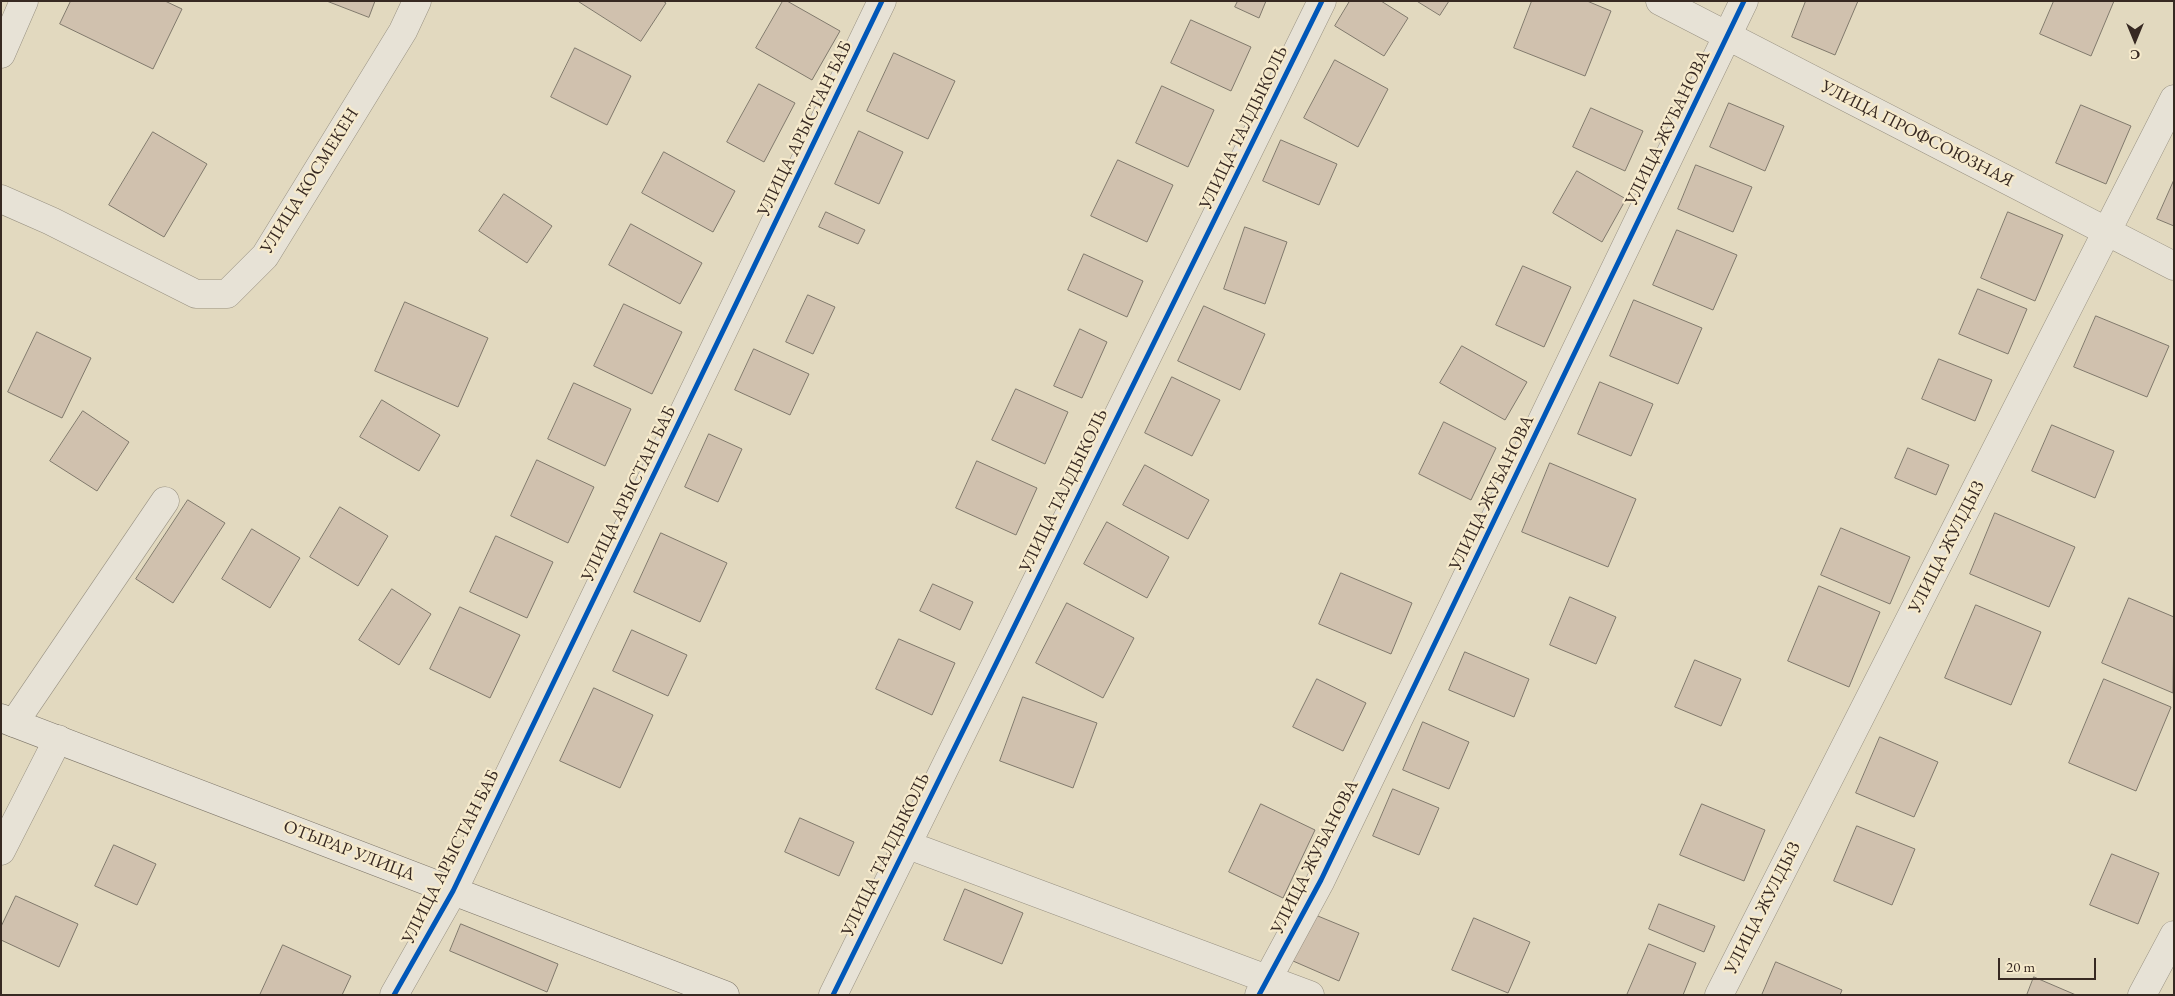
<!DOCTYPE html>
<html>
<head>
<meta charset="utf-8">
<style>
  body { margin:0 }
  #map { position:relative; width:2175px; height:996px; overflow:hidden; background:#e2d9bf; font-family:"EB Garamond",serif }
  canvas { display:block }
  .frame { position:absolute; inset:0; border:2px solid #372922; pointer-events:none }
  .north { position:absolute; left:2110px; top:15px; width:50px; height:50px; -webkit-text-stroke:4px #f6eacc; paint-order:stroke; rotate:180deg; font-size:14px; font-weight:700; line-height:20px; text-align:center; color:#372922 }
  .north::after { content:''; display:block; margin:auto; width:18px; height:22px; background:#372922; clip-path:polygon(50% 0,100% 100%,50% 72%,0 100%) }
  .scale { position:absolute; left:1998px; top:958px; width:98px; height:22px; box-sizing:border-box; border:2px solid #372922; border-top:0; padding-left:6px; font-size:15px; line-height:18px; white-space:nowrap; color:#372922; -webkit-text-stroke:4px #f6eacc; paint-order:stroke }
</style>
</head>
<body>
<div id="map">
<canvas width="2175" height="996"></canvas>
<div class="frame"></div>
<div class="north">С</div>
<div class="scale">20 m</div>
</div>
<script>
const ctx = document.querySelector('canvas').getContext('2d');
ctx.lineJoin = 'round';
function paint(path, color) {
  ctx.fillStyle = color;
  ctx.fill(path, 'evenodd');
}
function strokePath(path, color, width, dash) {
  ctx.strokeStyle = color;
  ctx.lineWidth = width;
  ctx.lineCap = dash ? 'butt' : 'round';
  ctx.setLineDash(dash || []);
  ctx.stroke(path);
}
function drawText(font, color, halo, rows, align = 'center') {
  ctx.font = font + ' "EB Garamond",serif';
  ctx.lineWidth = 4.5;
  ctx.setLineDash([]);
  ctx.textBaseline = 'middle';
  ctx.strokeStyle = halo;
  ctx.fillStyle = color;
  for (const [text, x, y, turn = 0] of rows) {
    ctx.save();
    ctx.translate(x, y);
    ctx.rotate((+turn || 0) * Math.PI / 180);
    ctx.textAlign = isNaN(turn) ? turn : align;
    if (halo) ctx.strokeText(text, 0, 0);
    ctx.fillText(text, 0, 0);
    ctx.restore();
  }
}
const building = new Path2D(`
  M71 1H165L182 9 153 69 60 24Z
  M327 1H375L369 17Z
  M578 1H663L666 3 641 41Z
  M783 1H787L840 31 812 80 756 48Z
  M1238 1H1266L1259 18 1235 7Z
  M1350 1H1381L1408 18 1384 56 1335 26Z
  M1417 1H1449L1440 15Z
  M1532 1H1587L1611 11 1585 76 1514 48Z
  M1806 1H1858L1835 55 1792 37Z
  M2054 1H2114L2091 56 2040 34Z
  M1191 20 1251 47 1231 91 1171 63Z
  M575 48 631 76 607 125 551 97Z
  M894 53 955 81 928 139 867 111Z
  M1335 60 1388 89 1358 147 1304 118Z
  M759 84 795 103 764 162 727 142Z
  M1162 86 1214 110 1188 167 1136 143Z
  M1729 103 1784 126 1765 171 1710 147Z
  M2081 105 2131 126 2106 184 2056 163Z
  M1591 108 1643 131 1625 171 1573 147Z
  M859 131 903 152 879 204 835 184Z
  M153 132 207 164 164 237 109 205Z
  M1281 140 1337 164 1319 205 1263 181Z
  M664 152 735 191 713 232 642 193Z
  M1118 160 1173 185 1147 242 1091 216Z
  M1696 165 1752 187 1733 232 1678 209Z
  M1577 171 1626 199 1602 242 1553 213Z
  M2174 180V226L2157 219Z
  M504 194 552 226 527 263 479 231Z
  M826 212 865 230 858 244 819 227Z
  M2008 212 2063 235 2035 301 1981 278Z
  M631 224 702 263 680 304 609 265Z
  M1245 227 1287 242 1265 304 1224 289Z
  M1677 230 1737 255 1713 310 1653 285Z
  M1084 254 1143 281 1127 317 1068 290Z
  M1523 266 1571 287 1544 347 1496 325Z
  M1978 289 2027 309 2008 354 1959 334Z
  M808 295 835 307 813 354 786 342Z
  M1634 300 1702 328 1678 384 1610 356Z
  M405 302 488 338 458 407 375 371Z
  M624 304 682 332 652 394 594 366Z
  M1204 306 1265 334 1240 390 1178 361Z
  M2096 316 2169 346 2147 397 2074 367Z
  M1080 329 1107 342 1082 398 1054 386Z
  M37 332 91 358 62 418 8 392Z
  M1462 346 1527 382 1505 420 1440 383Z
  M754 349 809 374 790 415 735 390Z
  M1939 359 1992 380 1975 421 1922 399Z
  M1172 377 1220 400 1192 456 1145 433Z
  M1600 382 1653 404 1631 456 1578 434Z
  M574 383 631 409 605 466 548 439Z
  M1016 389 1068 412 1045 464 992 440Z
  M382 400 440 435 419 471 360 437Z
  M83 411 129 442 97 491 50 461Z
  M1444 422 1496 448 1471 500 1419 474Z
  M2052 425 2114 451 2095 498 2032 471Z
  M709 434 742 449 718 502 685 487Z
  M1908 448 1949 465 1936 495 1895 478Z
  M537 460 594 487 568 543 511 516Z
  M977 461 1037 488 1016 535 956 508Z
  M1550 463 1636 499 1608 567 1522 532Z
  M1145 465 1209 500 1188 539 1123 505Z
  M188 500 225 523 173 603 136 579Z
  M340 507 388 536 358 586 310 557Z
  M1995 513 2075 547 2049 607 1970 574Z
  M1107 522 1169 557 1147 598 1084 564Z
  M1841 528 1910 557 1890 604 1821 575Z
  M252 529 300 558 270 608 222 579Z
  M661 533 727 563 700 622 634 592Z
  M496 536 553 562 527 618 470 592Z
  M1341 573 1412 603 1391 654 1319 624Z
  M933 584 973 602 960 630 920 611Z
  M1819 586 1880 612 1849 687 1788 661Z
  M392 589 431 614 399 665 359 640Z
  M1570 597 1616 617 1596 664 1550 645Z
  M2129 598 2174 617 2173 693 2102 663Z
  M1067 603 1134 638 1103 698 1036 663Z
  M1976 605 2041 632 2011 705 1945 678Z
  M460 607 520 635 490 698 430 669Z
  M632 630 687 655 668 696 613 671Z
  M899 639 955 663 932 715 876 689Z
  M1465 652 1529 679 1514 717 1449 690Z
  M1695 660 1741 679 1721 726 1675 707Z
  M1317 679 1366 703 1343 751 1293 727Z
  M2104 679 2171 707 2136 791 2069 763Z
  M594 688 653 715 620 788 560 761Z
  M1023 697 1097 723 1073 788 1000 761Z
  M1423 722 1469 742 1449 789 1403 770Z
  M1880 737 1938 762 1914 817 1856 793Z
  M1393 789 1439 808 1419 855 1373 836Z
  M1261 804 1315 830 1283 898 1229 872Z
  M1702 804 1765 830 1744 881 1680 855Z
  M800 818 854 842 839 876 785 852Z
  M1857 826 1915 849 1892 905 1834 881Z
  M114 845 156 864 137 905 95 886Z
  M2112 854 2159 873 2138 924 2090 905Z
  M965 889 1023 913 1002 964 944 940Z
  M16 896 78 924 59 967 1 940V927Z
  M1659 904 1715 926 1704 952 1649 929Z
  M1313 914 1359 933 1339 981 1293 961Z
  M1474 918 1530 942 1508 993 1452 970Z
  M461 924 558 964 547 992 450 951Z
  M1649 944 1696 963 1683 995H1627Z
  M283 945 351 976 342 995H260Z
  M1776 962 1842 990 1840 995H1762Z
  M2034 977 2076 995H2027Z`);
const street = new Path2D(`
  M1660 1 2174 266
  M1 54 24 1
  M1 199 51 221 196 294H227L265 256 403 31 417 1
  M14 723 165 501
  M908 845 1310 995
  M1 851 58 739
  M394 995 453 891 882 1
  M833 995 1322 1
  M1259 995 1321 880 1744 1
  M1719 995 2174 99
  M2142 995 2174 935`);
const secondary = new Path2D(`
  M1 718 725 995`);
const cycleway = new Path2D(`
  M394 995 453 891 882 1
  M833 995 1322 1
  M1259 995 1321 880 1744 1`);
const streetNames = [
  ["УЛИЦА ТАЛДЫКОЛЬ",1244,128,-64],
  ["УЛИЦА ЖУБАНОВА",1668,128,-64],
  ["УЛИЦА АРЫСТАН БАБ",805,129,-64],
  ["УЛИЦА ПРОФСОЮЗНАЯ",1917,134,27],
  ["УЛИЦА КОСМЕКЕН",310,181,-58],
  ["УЛИЦА ТАЛДЫКОЛЬ",1064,491,-64],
  ["УЛИЦА ЖУБАНОВА",1492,493,-64],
  ["УЛИЦА АРЫСТАН БАБ",629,494,-64],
  ["УЛИЦА ЖУЛДЫЗ",1947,547,-63],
  ["ОТЫРАР УЛИЦА",349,851,21],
  ["УЛИЦА ТАЛДЫКОЛЬ",886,855,-64],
  ["УЛИЦА АРЫСТАН БАБ",451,857,-63],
  ["УЛИЦА ЖУБАНОВА",1315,857,-63],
  ["УЛИЦА ЖУЛДЫЗ",1763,908,-63]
];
paint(building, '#d0c1ae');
strokePath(building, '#80796c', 1);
strokePath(street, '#989182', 29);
strokePath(secondary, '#80796c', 29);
strokePath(street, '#e7e2d6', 28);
strokePath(secondary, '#e7e2d6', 28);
strokePath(cycleway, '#0057b8', 5);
drawText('18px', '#372922', '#f6eacc', streetNames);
</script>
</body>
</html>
